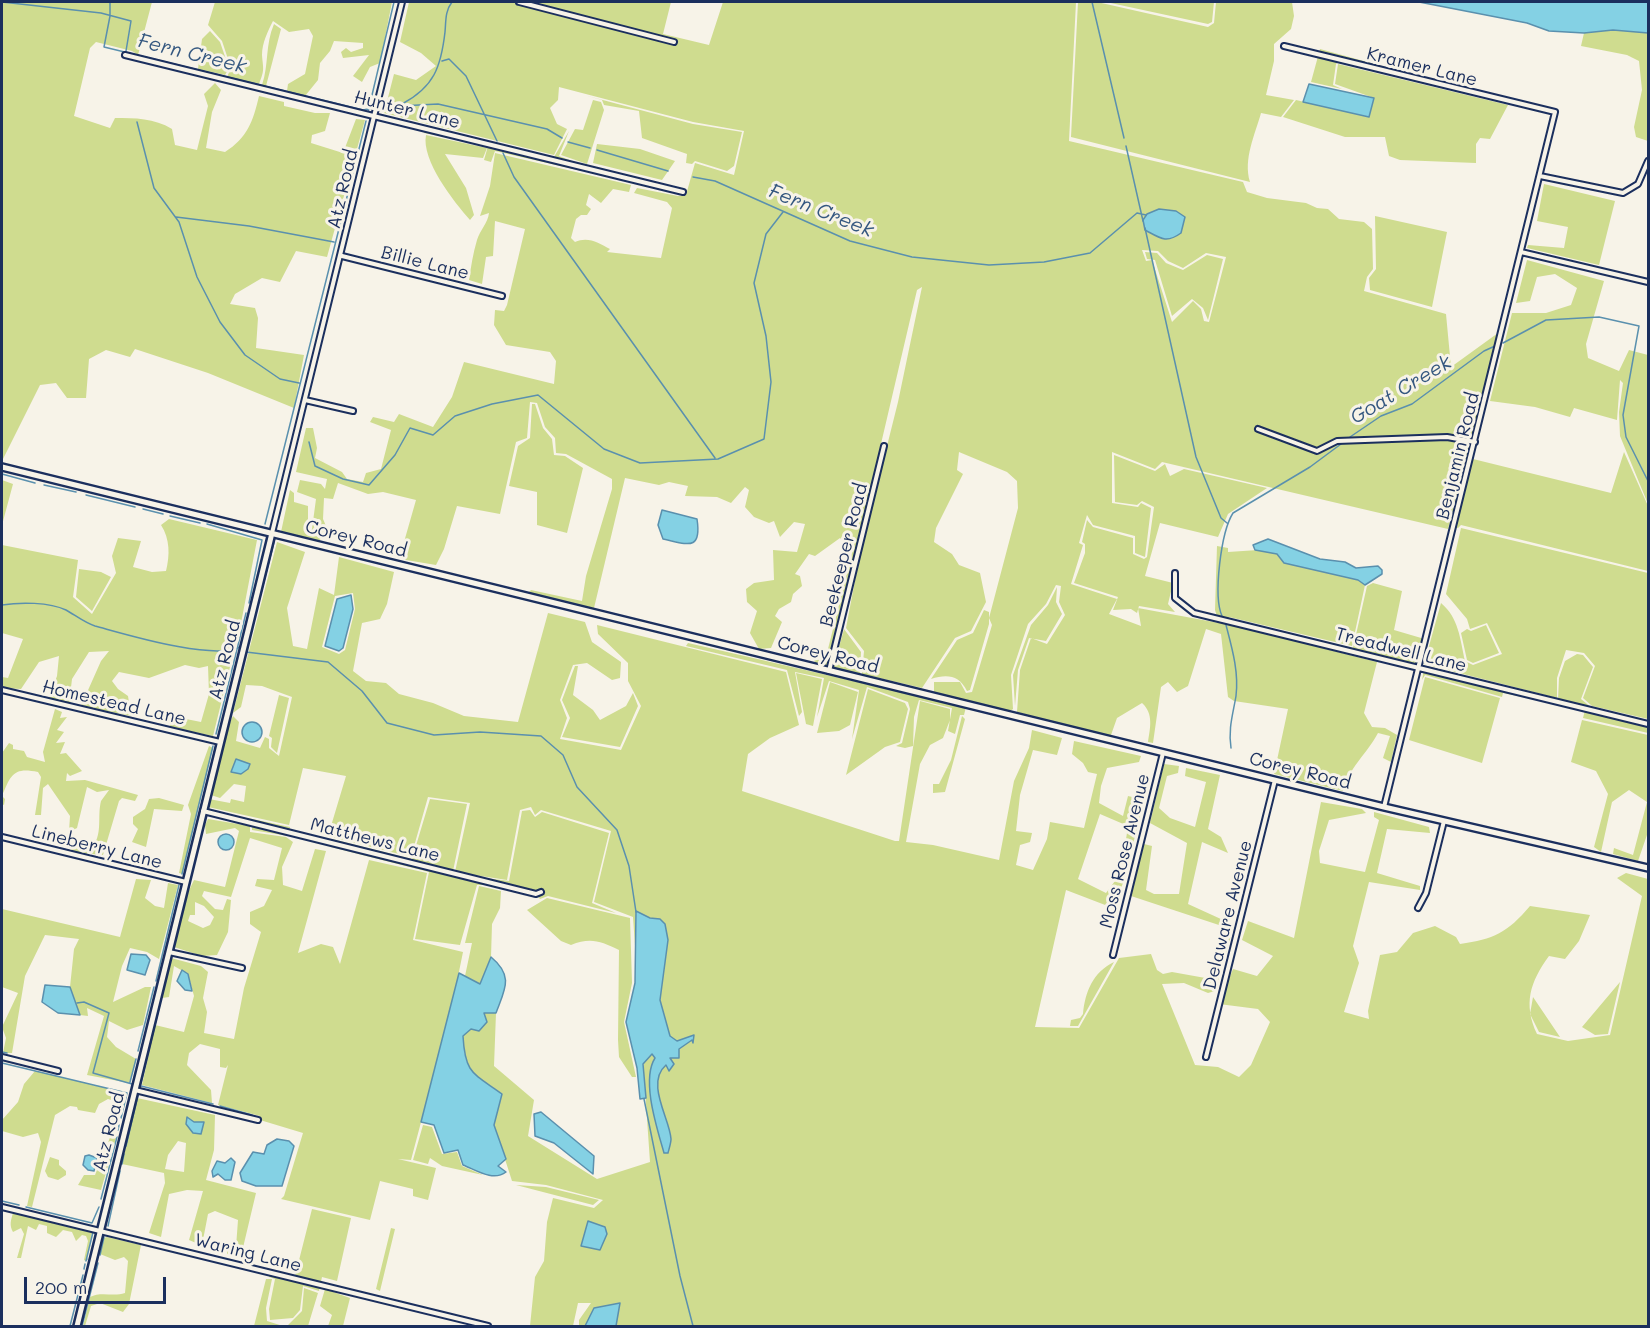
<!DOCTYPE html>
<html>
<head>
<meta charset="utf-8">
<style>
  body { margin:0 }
  #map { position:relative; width:1650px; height:1328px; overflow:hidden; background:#f7f3e8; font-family:Mali,sans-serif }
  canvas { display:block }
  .frame { position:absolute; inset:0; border:3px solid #1b2f5e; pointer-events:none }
  .scale { position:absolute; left:24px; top:1277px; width:142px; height:27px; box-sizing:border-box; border:3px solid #1b2f5e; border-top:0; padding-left:8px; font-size:18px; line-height:21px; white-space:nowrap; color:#1b2f5e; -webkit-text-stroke:4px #f7f3e8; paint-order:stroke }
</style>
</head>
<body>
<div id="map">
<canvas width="1650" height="1328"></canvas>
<div class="frame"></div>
<div class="scale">200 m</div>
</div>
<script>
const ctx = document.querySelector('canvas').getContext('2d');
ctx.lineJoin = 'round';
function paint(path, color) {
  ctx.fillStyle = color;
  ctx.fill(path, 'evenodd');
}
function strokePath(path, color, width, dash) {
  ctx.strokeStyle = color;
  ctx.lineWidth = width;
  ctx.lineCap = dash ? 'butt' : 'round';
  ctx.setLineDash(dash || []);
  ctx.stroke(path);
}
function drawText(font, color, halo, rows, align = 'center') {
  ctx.font = font + ' Mali,sans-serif';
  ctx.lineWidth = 6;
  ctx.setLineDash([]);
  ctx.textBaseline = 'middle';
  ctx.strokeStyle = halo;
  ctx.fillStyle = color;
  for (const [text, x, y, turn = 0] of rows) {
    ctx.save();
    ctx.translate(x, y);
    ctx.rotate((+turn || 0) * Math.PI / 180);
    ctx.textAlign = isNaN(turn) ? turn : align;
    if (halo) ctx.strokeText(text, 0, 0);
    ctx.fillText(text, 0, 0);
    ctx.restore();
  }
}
const green = new Path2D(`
  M2 2H152L138 55 132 51 96 42 90 48 74 116 110 128 115 118C135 118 154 118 172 129L175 145 197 150 208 106 204 94 215 83 221 90 212 112 206 148 225 152C247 138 253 122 259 96L284 102V106L315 113H330L325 131 312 135 311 143 343 153 356 119 365 120 327 257 296 251 280 282 262 278 235 294 230 304 255 308 258 318 256 348 304 355 294 408 208 373 135 349 130 357 106 350 89 359 86 398H67L56 383 40 385 2 461Z
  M215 2H392L380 63 370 67 362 82 353 76 369 55 343 58 341 52 346 48 351 52 363 48V43L334 41 330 51 320 63 318 80 305 96 287 91 288 84 305 74 313 36 309 29 289 32 273 21C268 31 262 43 262 55 263 69 265 69 259 84L227 77 231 68 222 41 208 25Z
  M409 2H671L663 34 709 45 723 2H1076L1069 141 1243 182 1247 192 1267 198 1306 203 1317 208 1328 209 1339 219 1364 222 1372 229 1373 269 1367 277 1364 291 1446 314 1451 367 1498 333 1448 529 1162 462 1155 469 1112 452V503L1138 507 1141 503 1151 508 1145 557 1135 553V536L1093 525 1087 515 1079 543 1083 545 1071 584 1117 599 1109 614 1141 626 1138 608 1219 623 1215 610 1217 546 1228 548V552L1258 550 1277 554 1284 563 1358 580 1365 585 1352 646 1229 617 1232 625 1377 662 1364 713 1372 727 1385 728 1397 735 1391 762 1383 758 1390 736 1378 733C1367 754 1349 767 1343 791L1274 774 1288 709 1234 701 1228 697 1221 634 1206 629 1188 686 1177 692 1168 682 1161 687 1153 743 1148 742C1150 728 1154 714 1142 703L1117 718 1111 735H1102L1017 712 1020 670 1031 638 1047 644 1065 615 1059 602 1061 586 1056 585 1046 604 1028 624 1011 675 1013 709 1010 711 934 692V682H960L966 693 972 692 992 625 989 618 1018 508 1017 481 1007 472 959 452 957 470 963 474 936 528 934 542 952 554 959 565 980 573 986 602 971 631 955 638 922 688 862 674 864 651 846 628 860 554 898 402 922 287 917 290 829 666 815 663 814 659 825 661 853 549 840 538 815 556 809 554 795 574 800 576 802 586 793 594 791 602 779 609 775 616 782 622 771 648 759 649 750 633 757 611 747 602 746 589 754 583 774 580 773 550 797 552 805 524 794 522 780 537 774 521 769 523 754 517 745 507 749 490 745 487 731 503 717 497 685 496 688 486 669 482 659 485 625 478 594 608 527 594 531 590 582 601 586 576 612 489V479L566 454 556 453 555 438 545 427 537 403 530 402 527 438 516 442 500 514 457 506 444 549 436 565 406 560 400 556 416 500 383 492 368 494 338 483 333 499 324 498 323 519 326 526 320 540 311 541 281 532 290 490 294 493V502L308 506V530L312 529 316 499 297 492 300 480 321 484 325 489 327 479 296 472 306 428H313L317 448 315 458 342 472 347 479 363 482 366 473 381 469 391 430 370 422 373 417 394 422 399 414 433 427 452 397 464 362 554 384 556 361 550 352 506 345 494 325 495 310 504 311 507 305 525 229 495 221 493 256 486 257 482 284 469 280C471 267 473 253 477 240 480 230 488 223 489 213L480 216 490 186 495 153 631 185 629 192 613 189 601 203 589 194 586 205 591 209 587 215H581L576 219 571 238 575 242C588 236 599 243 610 249L607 252 661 258 672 208 667 202 634 193 637 188 678 196 686 195 695 163 734 175 744 131 693 122 559 87 558 100 550 108 557 124 567 129 554 155 384 113 394 74 416 80 436 66 421 53 400 42ZM1142 250 1158 251 1168 261 1183 268 1206 253 1226 257 1209 322 1204 321 1201 309 1193 301 1172 322 1152 260 1146 261Z
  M1078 2H1097L1208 27 1214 23 1216 2H1292L1294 16 1291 29 1274 44V61L1266 95 1294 100 1281 117 1261 113C1255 135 1243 159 1250 182L1071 137Z
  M1106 2H1214L1212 22 1208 24Z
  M274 24 281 29 266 86 262 85C269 64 265 45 274 24Z
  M1613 30 1648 33V141L1636 137 1634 127 1642 90 1639 61 1627 55 1581 46 1584 33Z
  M210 31 220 42 229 68 225 75 198 69 202 39Z
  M1320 49 1491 96V98L1339 62 1336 64 1333 85 1342 89 1311 82Z
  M1338 64 1508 105 1490 139 1480 138 1476 144V163L1400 160 1389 156 1385 137H1345L1283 117 1296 100 1369 117 1374 98 1335 84Z
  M584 95 693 124 742 132 734 166 727 171 695 161 692 164 686 163 687 154 642 138 639 111 604 105 602 100Z
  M593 100 601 102 604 110 587 164 561 155 575 129 583 130Z
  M421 124 554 157 569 131 559 156 583 165 582 171 495 151 491 162 484 160 488 146 424 133Z
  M426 135 487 148 483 158 445 154 466 188 474 215 470 220C454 202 421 160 426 135Z
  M597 144 640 149 675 161 662 180 593 163Z
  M1544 184 1615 201 1599 265 1527 248 1528 245 1564 248 1568 227 1537 221Z
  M1375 216 1447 232 1432 307 1370 290 1369 278 1376 269Z
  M1145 252 1157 253 1166 263 1183 270 1207 255 1223 259 1208 320 1203 308 1192 299 1172 316 1155 260 1147 259Z
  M1527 260 1604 281 1586 344 1588 358 1619 371 1629 350 1648 355V504L1620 436 1619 412 1623 383 1620 380 1617 420 1574 408 1570 417 1535 407 1490 401 1512 313H1546L1571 305 1577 288 1555 274 1537 277 1530 301 1516 303Z
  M1502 344 1489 395H1486L1473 459 1611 493 1624 452 1648 506V571L1461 525 1458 528 1451 527 1497 347Z
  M532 404H535L543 428 552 439 554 455 565 456 583 468 567 533 537 525V492L509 486 518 446 530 438Z
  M1114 455 1155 471 1165 464 1170 476 1184 469 1267 488 1228 514 1218 537 1160 523 1145 576 1173 583 1168 604 1175 612 1139 606 1137 613 1131 609 1113 610 1118 597 1074 583 1085 553V544L1082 542 1087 520 1093 527 1133 538V554L1144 559 1147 557 1154 507 1142 501 1137 505 1115 502Z
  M2 480 13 484 2 525Z
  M169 519 257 540 242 618 213 736 170 727 171 716 201 722 209 694 208 666 199 668 185 665 149 678 119 672 112 681 118 689 128 696 131 716 81 706 101 661 109 651 89 652 72 679 70 696 74 701 65 704 49 698 57 676 59 656 39 662 21 689 2 688V677L8 678 23 639 2 633V545L78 560 73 597 92 614 116 573 112 556 118 538 141 541 133 567 152 572 166 571C170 555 170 539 161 525Z
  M1461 528 1648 573V719L1592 706 1583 698 1595 666 1584 653 1566 650 1557 678V698L1424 664 1441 603C1459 618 1460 639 1465 661L1473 665 1502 654 1487 623 1470 629 1467 619 1446 594Z
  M277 542 305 552 287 608 293 646 307 649 319 588 334 595 339 557 394 572 387 604 380 619 362 623 353 671 366 681 386 683 399 694 433 703 464 716 518 722 548 613 585 622 592 642 621 662 620 678 612 680 587 663 573 665 560 700 567 718 560 739 621 750 641 706 628 681V663L598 634 597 625 786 672 799 725 770 738 748 754 742 791 895 841H899L920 701 950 709V720L943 738 930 745 920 764 906 842 933 845 999 860 1014 781 1029 748 1032 730 1062 738 1057 755 1033 750 1020 795 1016 831 1032 833 1030 842 1020 845 1016 865 1033 870 1047 839 1050 822 1084 828 1097 774 1088 772 1083 763 1072 754 1074 741 1141 756 1139 762 1107 768 1101 786 1099 803 1123 816 1128 796 1144 800 1132 848 1125 846 1128 826 1100 814 1078 879 1106 893 1118 877 1123 883 1113 908 1066 890 1035 1027 1079 1028 1119 958 1151 954 1157 970 1163 974 1172 972 1211 979 1228 928 1131 896 1144 844 1152 846 1146 890 1154 894H1179L1187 843 1150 823 1164 764 1179 766 1178 773 1167 776 1159 808 1170 818 1195 827 1206 782 1185 776 1186 768 1220 775 1208 829 1221 837 1228 853 1202 842 1188 904 1234 925 1215 991 1208 993 1184 983 1162 984 1195 1065 1218 1067 1239 1077 1251 1065 1270 1022 1258 1009 1219 1004 1233 969 1257 976 1273 956 1242 940 1248 921 1294 938 1321 802 1362 809 1366 813 1329 820 1319 851 1320 863 1365 872 1379 820 1374 817V812L1429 827 1430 833 1387 829 1377 873 1420 886V890L1369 882 1353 946 1359 963 1344 1012 1369 1019 1368 1011 1380 955 1397 952 1413 933 1435 926 1456 937 1460 944C1494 939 1507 933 1530 906L1590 915 1579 941 1565 959 1549 956C1530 982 1523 1004 1537 1034L1568 1041 1610 1035 1642 896 1617 878 1626 873 1648 879V1326H579V1320L591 1303H578L573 1326H530L535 1277 544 1261 547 1222 553 1198 594 1208 603 1200 546 1185 512 1181 494 1125 502 1094C473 1073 465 1074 463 1035L484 1013H496L494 1066 534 1100 528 1136 597 1179 650 1162 633 917 594 902 611 831 541 810 535 815 531 807 520 810 507 880 455 872 470 803 428 797 411 857 328 836 346 776 303 768 289 825 208 807 209 799 230 803 231 799 244 802 246 786 234 784 220 798 211 795 227 729 233 716 239 722 236 741 260 748 265 737 269 739V748L279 756 292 697 262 686 246 685 241 707 233 713ZM353 593 355 609 345 650 339 654 322 647 335 596Z
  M79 569 101 572 111 577 92 611 76 597Z
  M1373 583 1402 591 1394 630 1428 640 1422 663 1424 667 1558 700 1559 678 1565 661 1577 654 1583 655 1593 667 1581 699 1592 708 1648 721V733L1583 718 1585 710 1503 693 1502 697 1425 675 1422 680 1424 669 1234 623 1232 619 1353 648 1367 586Z
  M1057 587 1056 602 1062 614 1046 641 1029 638 1018 670 1015 706 1013 675 1031 625 1048 605Z
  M984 610 989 612V624L970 690 967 691C959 675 947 674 931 679L957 640 973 633Z
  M1486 625 1499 653 1473 663 1467 660 1461 633 1467 629 1471 631Z
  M844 629 861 652 860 675 880 681 833 669Z
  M688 643 966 707 964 715H960L955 734 948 731 952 708 919 700 914 717 913 746 905 748 896 746 902 743 910 709 908 702 867 687 852 739 859 690 829 681 817 717 824 678 795 672 802 712 799 716 787 670 686 646Z
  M575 666H578L573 695 593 710 600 720 626 706 633 693 638 706 620 747 562 737 570 718 562 700Z
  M796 673 822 679 813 726 806 724Z
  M1425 677 1500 698 1482 763 1409 740Z
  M830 682 858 692 850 725 839 731 817 733Z
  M868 689 905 703 908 709 900 742 885 747 846 775Z
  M279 695 289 698 277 753 271 747 272 738 269 736Z
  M55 709 62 712 60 718 67 717 57 730 64 732 56 743 65 742 60 754 66 753 82 771 70 776 67 773 66 781 85 780 138 795 135 801 122 798 119 801 103 855 70 852 74 844 72 840 93 847C103 831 97 817 101 801L109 790 97 792 87 787 77 828 69 832 70 816 48 784 43 788 41 815H35L41 777 38 772C14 767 11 774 2 796L5 799 4 805 2 804V753L9 743 13 745V749L24 751 27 757 45 762 43 752Z
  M962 716 965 719 945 792 933 793V784H939L951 760Z
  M1582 720 1648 735V832L1638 861 1613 854 1614 848 1633 855 1647 802 1629 790 1612 802 1601 852 1594 847 1608 794 1596 771 1571 762Z
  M209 746 213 748 182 874 179 873 191 814 188 805Z
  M159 798 184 805 182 811 154 809 146 847 132 842 138 829 133 824V817L145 809 149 799Z
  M430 799 467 804 453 871 455 874 509 881 522 811 530 810 535 817 542 812 609 833 592 903 616 913 548 896 540 899 531 889 483 880V885H477L460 945 415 939 429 872 331 847 332 839 412 859Z
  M248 818 290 827 288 836 252 830V825L247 823Z
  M208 819 250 826V832L286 837 293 842 282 867 283 885 302 891 315 849 326 851 298 953 321 944 333 947 340 964 369 860 427 873 413 940 463 952 453 1001 411 1160 398 1159 436 1168 428 1200 413 1196V1189L380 1181 370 1220 281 1199 284 1196 303 1133 260 1120V1116L218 1105 228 1065 226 1068 220 1067V1049L200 1044 189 1053 187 1065 211 1090 212 1103 142 1085 155 1025 184 1032 194 996 188 974 174 966 169 997 162 998 171 958 201 966 208 972 203 998 207 1012 204 1033 234 1039 244 988 261 932 250 924V912L264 906 272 890 255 886 257 879 274 880 282 848 250 838 231 897 204 891 202 896 215 909 223 910 227 899 231 900 228 932 217 955 202 956 174 947 185 899 194 880 225 887 239 831 235 828 206 834 205 825ZM195 902 204 906 214 917 210 925 203 928 188 921 190 915H195Z
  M136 879 151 880 145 898 155 906 164 908 168 883 178 885 159 959 147 952 130 948 122 966 113 1002 145 987H151L143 1025 127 1030 109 1021 107 1037 116 1047 136 1059 129 1083 87 1075 104 1016 87 1008 88 1016 80 1015 70 987 74 949 79 939 45 935 25 976 12 1053H3L6 1038 2 1027 18 993 2 987V909L120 937Z
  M479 886 501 891 500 908 492 924 491 957 480 984 465 976 472 943H465Z
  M547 898 630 918 632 983 624 1022 636 1077H632L619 1057 618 1040 619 950C601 941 590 937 571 945L561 941 527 910Z
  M1114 962 1078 1026H1070L1071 1020 1080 1018 1083 1014C1085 992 1093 972 1114 962Z
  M1620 982 1608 1034 1595 1035 1582 1027Z
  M1533 997 1560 1037 1539 1032 1530 1014Z
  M35 1071 126 1093 122 1111 114 1101 108 1099 99 1104 95 1113 78 1110 77 1107 70 1106 55 1115 32 1207 27 1206 41 1142 38 1133 23 1137 2 1131V1120L18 1102 24 1084Z
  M137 1098 215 1115 214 1150 206 1180 256 1193 241 1256 227 1254V1250L236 1247 238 1220 215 1211 208 1214 203 1240 216 1245 215 1251 189 1240 203 1191 187 1190 169 1194 161 1237 149 1233 165 1183 164 1173 122 1164ZM178 1141 186 1143 184 1172 165 1169 168 1155Z
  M423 1125 432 1127 442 1154 457 1152 462 1166 483 1175 442 1166 430 1158 428 1164 413 1160Z
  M111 1135 116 1138 101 1190 78 1185 84 1175H95Z
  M50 1157 59 1160V1165L66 1171V1175L58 1180 48 1177 45 1171Z
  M516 1185 546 1187 599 1200 593 1205Z
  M312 1209 351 1218 337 1281 322 1277 319 1291 303 1286 300 1310 293 1318 270 1320 269 1309 275 1279 269 1277V1274L294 1280Z
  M13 1213 92 1233 86 1261 84 1260 88 1241 86 1236 82 1235 76 1241 72 1232 63 1230 56 1237 47 1233V1226L39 1224 36 1230 28 1226 21 1258H17L24 1234 21 1228 13 1232C9 1225 11 1220 13 1213Z
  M391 1228 395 1229 380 1291 376 1289Z
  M107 1237 141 1245 129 1304 123 1312 100 1303 91 1306 85 1326H83L90 1297C101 1291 113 1297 125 1293L128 1261 124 1257 115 1260 100 1254 104 1238Z
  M266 1279H272L266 1308 267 1321 283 1326H254Z
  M304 1288 318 1293 308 1326H287L302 1311Z
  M325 1289 350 1298 343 1326H328L332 1315 320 1306Z`);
const water = new Path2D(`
  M1419 2H1648V33L1613 30 1584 33 1549 31 1527 23Z
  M1309 84 1374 98 1369 117 1303 102Z
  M1159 209 1176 211 1185 217 1181 233C1166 244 1160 238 1145 230L1143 220 1147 214Z
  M662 510 697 519C702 552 687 544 663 539L658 525Z
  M1268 539 1320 559 1345 562 1356 568 1378 566 1382 570V574L1365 585 1358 580 1284 563 1277 554 1255 550 1253 545Z
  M351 595 353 609 343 648 339 651 325 646 337 599Z
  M242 732a10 10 0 1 1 20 0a10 10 0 1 1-20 0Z
  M236 759 250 764 248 769 241 774 231 772Z
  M218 842a8 8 0 1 1 16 0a8 8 0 1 1-16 0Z
  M636 911 650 918 660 919 665 924 668 940 660 1000 670 1036 677 1041 694 1035 693 1043 692 1040 679 1049V1058H670L674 1064 669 1071 666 1065C645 1083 670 1119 671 1139 671 1143 669 1149 668 1153H664C657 1128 641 1080 655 1058L652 1054 643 1064 646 1098 640 1099 637 1068 626 1022 635 983Z
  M131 954 146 955 150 960 145 975 127 970Z
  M491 957C514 976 505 989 496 1013H484L487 1022 479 1031 471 1029 463 1036C465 1074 473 1073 502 1094L494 1125 506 1159 498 1166 506 1172C493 1182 476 1170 463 1165L458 1150 444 1153 434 1125 421 1122 459 973 480 984Z
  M182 970 188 974 192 991 185 990 177 981Z
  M45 985 70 987 80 1015 58 1013 42 1002Z
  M541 1112 594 1156 593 1174 554 1143 535 1136 534 1114Z
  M187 1117 194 1122H204L201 1134 193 1133 186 1124Z
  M277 1139 289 1141 294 1146 282 1186H256L242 1181 240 1173 253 1152 264 1154 267 1145Z
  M89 1155 97 1158 94 1171 88 1170 83 1165 85 1156Z
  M231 1158 235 1162 231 1180H225L218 1174 213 1177 212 1171 217 1161 225 1163Z
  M588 1221 605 1227 607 1234 600 1250 581 1246Z
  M620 1303 616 1326H585L594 1308Z`);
const stream = new Path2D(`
  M2 2 101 13 131 21 126 51
  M1092 2 1124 138
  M104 47 363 110 373 108
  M104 47 110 16V2
  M442 61 449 59 466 76 497 141
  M402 104C434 87 441 67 445 32 446 21 445 11 452 2
  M381 107 438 104 547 129 562 138
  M368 112 394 2
  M137 122 154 188 179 222 197 277 220 322 245 355 280 379 299 383
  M568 142 590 148
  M1126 146 1143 221
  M597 150 668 171
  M503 153 514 177 715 458
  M693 177 715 181 850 241 912 257 989 265 1044 262 1090 253 1137 213 1146 215
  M176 217 249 226 334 242
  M1145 228 1196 457 1221 518 1227 523
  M1503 343 1546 320 1599 317 1639 326 1623 415 1626 437 1648 481
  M1350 437 1381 416 1412 404 1484 351 1495 346
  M309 442 315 466 343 479 369 485 395 455 410 428 433 435 455 416 492 404 538 395 604 449 640 463 718 459 764 439 771 382 766 336 754 283 766 234 783 212
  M2 474 35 483
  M44 485 76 492
  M86 495 135 507
  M143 509 163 514
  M170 516 200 523
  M207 524 262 540 249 603
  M265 524 366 121
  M2 605C20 602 49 602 66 610 75 615 85 623 95 626 125 634 213 661 240 647
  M1222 616C1213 596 1221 532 1233 513L1310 467 1341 444
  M1226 625C1232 648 1239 672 1236 696 1233 714 1228 729 1231 748
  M246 652 328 662 362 691 387 723 434 735 480 732 541 736 563 755 577 787 617 830 629 866 636 912
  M231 712 274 542
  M216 734 246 613
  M182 874 213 746
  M156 981 179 885
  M161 998 171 957
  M77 1003 84 1002 109 1013 93 1073 132 1084
  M138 1051 154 987
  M2 1052 7 1053
  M2 1063 127 1093 121 1118
  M130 1082 136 1059
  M141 1086 213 1104
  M140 1087 160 1004
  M644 1099 680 1276 693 1326
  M220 1106 252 1115
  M118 1130 119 1125
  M126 1146 138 1095
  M122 1164 124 1154
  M101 1199 117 1137
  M2 1201 19 1205
  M26 1207 92 1223 99 1207
  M108 1226 120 1171
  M100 1255 104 1237
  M87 1259 86 1261 93 1232
  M84 1269 85 1264
  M70 1326 83 1275
  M82 1326 98 1263`);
const minor = new Path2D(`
  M519 2 674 42
  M1284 46 1555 112 1384 807
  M125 55 683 192
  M1540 176 1623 193 1638 184 1648 161
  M1521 252 1648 282
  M342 256 502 296
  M305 400 353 411
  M1258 429 1317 451 1337 441 1447 437 1475 442
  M272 533 402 2
  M1175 573V598L1194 613 1648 724
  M829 671 884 446
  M2 690 220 742
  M203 811 536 894 541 892
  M2 837 186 882
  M1418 908 1426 893 1444 821
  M169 952 242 968
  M1113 955 1163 753
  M2 1057 58 1071
  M1206 1057 1275 780
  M135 1090 258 1120
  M2 1207 488 1326`);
const tertiary = new Path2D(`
  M2 467 1384 807 1648 868
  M77 1326 272 533`);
const streetNames = [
  ["Kramer Lane",1422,67,14],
  ["Hunter Lane",407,110,14],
  ["Atz Road",343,189,-77],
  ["Billie Lane",425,263,14],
  ["Benjamin Road",1458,456,-76],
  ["Corey Road",356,539,14],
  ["Beekeeper Road",844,555,-76],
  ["Treadwell Lane",1401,650,14],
  ["Corey Road",828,655,14],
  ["Atz Road",225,660,-76],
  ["Homestead Lane",114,703,13],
  ["Corey Road",1300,771,14],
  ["Matthews Lane",375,840,14],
  ["Lineberry Lane",97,847,14],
  ["Moss Rose Avenue",1125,851,-76],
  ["Delaware Avenue",1228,915,-76],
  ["Atz Road",109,1132,-76],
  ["Waring Lane",248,1253,14]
];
const waterNames = [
  ["Fern Creek",192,54,14],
  ["Fern Creek",821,211,22],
  ["Goat Creek",1401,390,-31]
];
paint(green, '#cfdc8f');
paint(water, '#84d1e4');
strokePath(water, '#5a90ae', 1.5);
strokePath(stream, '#5a90ae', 1.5);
strokePath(minor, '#1b2f5e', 8);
strokePath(tertiary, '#1b2f5e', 10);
strokePath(minor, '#f7f3e8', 4);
strokePath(tertiary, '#f7f3e8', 5);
drawText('18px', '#1b2f5e', '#f7f3e8', streetNames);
drawText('italic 20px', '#355880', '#f7f3e8', waterNames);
</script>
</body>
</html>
